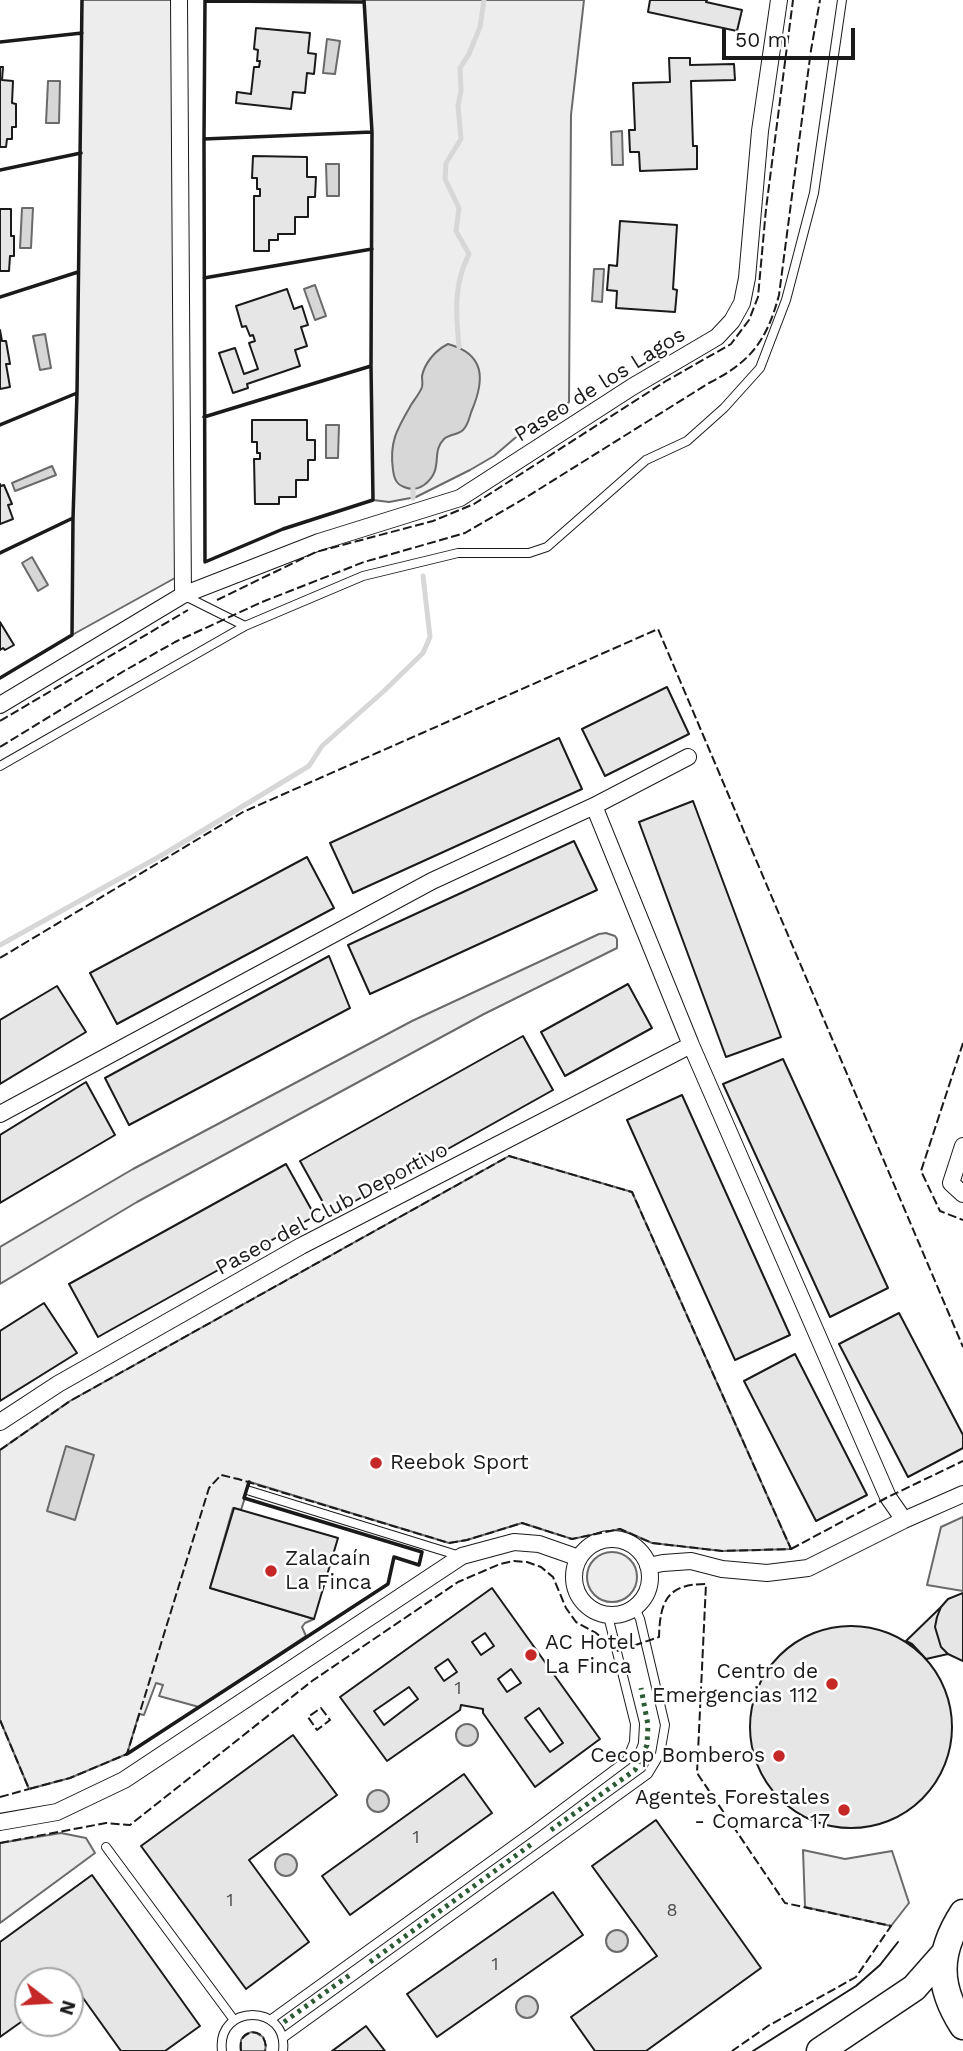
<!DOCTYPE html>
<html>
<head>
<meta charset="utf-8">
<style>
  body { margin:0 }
  #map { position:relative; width:963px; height:2051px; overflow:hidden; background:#fff; font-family:"Work Sans",sans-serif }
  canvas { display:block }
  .north { position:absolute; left:14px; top:1967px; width:70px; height:70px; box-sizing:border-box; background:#fff; border:2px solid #a3a3a3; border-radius:50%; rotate:107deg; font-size:19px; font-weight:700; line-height:28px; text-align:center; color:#1a1a1a }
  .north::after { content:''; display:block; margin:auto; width:24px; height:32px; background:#c62828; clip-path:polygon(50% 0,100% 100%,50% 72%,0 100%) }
  .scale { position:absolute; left:722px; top:28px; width:133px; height:32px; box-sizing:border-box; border:4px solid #1a1a1a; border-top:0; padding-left:9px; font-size:21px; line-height:24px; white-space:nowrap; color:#1a1a1a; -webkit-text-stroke:5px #fff; paint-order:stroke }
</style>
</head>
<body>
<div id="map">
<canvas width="963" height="2051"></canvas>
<div class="north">N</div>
<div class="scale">50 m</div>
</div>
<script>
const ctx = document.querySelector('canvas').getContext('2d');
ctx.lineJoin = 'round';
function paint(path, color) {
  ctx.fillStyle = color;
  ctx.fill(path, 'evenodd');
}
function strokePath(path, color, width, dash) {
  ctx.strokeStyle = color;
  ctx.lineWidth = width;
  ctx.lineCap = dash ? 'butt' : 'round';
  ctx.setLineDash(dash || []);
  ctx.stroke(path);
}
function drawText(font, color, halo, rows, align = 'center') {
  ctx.font = font + ' "Work Sans",sans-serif';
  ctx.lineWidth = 5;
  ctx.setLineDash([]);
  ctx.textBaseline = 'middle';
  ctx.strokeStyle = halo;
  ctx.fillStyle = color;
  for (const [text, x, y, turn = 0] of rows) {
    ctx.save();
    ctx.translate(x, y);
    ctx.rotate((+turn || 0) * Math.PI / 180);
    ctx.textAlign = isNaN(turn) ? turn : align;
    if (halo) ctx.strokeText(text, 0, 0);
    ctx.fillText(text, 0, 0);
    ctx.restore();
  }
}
const built = new Path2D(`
  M82 0H175V578L72 635 73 518 77 393Z
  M364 0H584L571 115 569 402 561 411 515 438 494 456 470 470 416 497 389 502 373 500 371 366 372 132Z
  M599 934 606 933 615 936 617 939V948L484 1014 137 1202 0 1284V1247L133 1169 412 1021Z
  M509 1156 632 1192 791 1549 722 1551 652 1543 620 1529 572 1539 522 1523 467 1540 449 1543 250 1482 241 1510 233 1508 210 1588 314 1619 305 1623 302 1627 306 1636 199 1707 159 1696 163 1685 156 1683 144 1715 139 1714 127 1754 70 1778 29 1789 0 1720V1450L70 1401Z
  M963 1517V1591L927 1585 941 1527Z
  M587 1577a25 25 0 1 1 50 0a25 25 0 1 1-50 0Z
  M61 1833 86 1838 95 1853 0 1923V1843Z
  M803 1850 845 1859 892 1851 909 1903 891 1926 805 1907Z
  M251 2032 256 2033 263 2037 266 2045 265 2051H241V2040L243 2037Z`);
const water = new Path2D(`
  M327 39 340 41 335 74 323 73Z
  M48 81H60L59 123H46Z
  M622 131 623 165H612L611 132Z
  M326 164H339V196H327Z
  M22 208H33L31 248H20Z
  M594 269H604L602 302 592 301Z
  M315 285 326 316 315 320 304 289Z
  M45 334 51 368 40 370 33 336Z
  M448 344C485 354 485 379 472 410 469 417 469 424 463 430 458 435 450 434 444 439 430 453 445 469 424 485 417 490 411 490 404 487 396 484 394 478 393 470 389 442 397 429 411 405 414 400 420 393 422 387 423 383 422 380 422 376 425 362 436 350 448 344Z
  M326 425H339L338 458H326Z
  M52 466 56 475 15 491 12 483Z
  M32 557 48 585 38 591 22 563Z
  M66 1446 94 1455 75 1520 47 1511Z
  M456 1735a11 11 0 1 1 22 0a11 11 0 1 1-22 0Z
  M367 1801a11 11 0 1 1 22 0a11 11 0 1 1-22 0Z
  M275 1865a11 11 0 1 1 22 0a11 11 0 1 1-22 0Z
  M606 1941a11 11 0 1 1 22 0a11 11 0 1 1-22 0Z
  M516 2007a11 11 0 1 1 22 0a11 11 0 1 1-22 0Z`);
const stream = new Path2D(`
  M459 347C456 314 453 285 469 254L456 231 459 208 445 179 446 163 461 139 458 106 461 91 460 68 469 54 480 27 484 0
  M413 489V498
  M0 945 164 854 309 766 322 746 384 691 423 653 430 637 423 576`);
const building = new Path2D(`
  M650 0H707L706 2 742 10 737 31 648 12Z
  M256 28 310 33 308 53 316 54 314 74 307 73 305 93 293 92 291 109 236 103 237 92 251 94 254 67H259L260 61H257L258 50 254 49Z
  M669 58H690V65L734 64 735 80 691 81 693 146H697V169L640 171 639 152H630L629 130H635L633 83 670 82Z
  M0 67H3L2 80 13 81 12 103 16 104V127H12V139H7L6 147H0Z
  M253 156 307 157V177H316L315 197H308V217H295V234H278V240H269V251H254V196H260V189H257V178H252Z
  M0 209H11V236H14V256H10L9 271H0Z
  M620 221 677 225 673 289 677 290 675 312 616 308 617 291 607 290 609 265 617 266Z
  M287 289 294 309 302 306 308 325 301 327 307 346 295 350 300 366 247 384 248 388 233 393 219 353 235 348 244 374 258 369 249 343 255 341 253 335 250 336 246 326 242 327 236 306Z
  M0 330 2 341H6L10 364H6L10 387 0 389Z
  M252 420H307V440H315V460H308V480H296V497H279V504H255L254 459H260V453H257V442H252Z
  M0 484 1 486 4 485 12 504 8 505 13 519 0 524Z
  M0 622 14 645 5 650 3 648 0 650Z
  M667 687 689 734 605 776 582 729Z
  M559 738 582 789 353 893 330 843Z
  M693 801 781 1037 726 1057 639 822Z
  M574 841 597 890 370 994 348 945Z
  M307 857 334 908 117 1024 90 973Z
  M329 956 350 1008 129 1125 105 1078Z
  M628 984 652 1028 565 1076 541 1032Z
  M57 986 86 1032 0 1084V1020Z
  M523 1036 553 1090 330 1215 300 1161Z
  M783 1059 888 1288 830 1317 723 1084Z
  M86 1082 115 1135 0 1203V1135Z
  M682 1095 790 1335 735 1360 627 1120Z
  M286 1164 315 1216 98 1337 69 1284Z
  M44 1303 77 1353 0 1401V1331Z
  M899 1313 963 1435V1448L908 1477 839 1344Z
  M795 1354 867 1495 816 1521 744 1381Z
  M234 1508 338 1538 314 1619 210 1588Z
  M492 1588 600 1739 535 1787 483 1713V1709L461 1705 460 1710 387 1761 340 1697ZM485 1633 494 1646 481 1655 472 1642ZM448 1659 457 1672 444 1681 435 1668ZM511 1669 521 1683 507 1692 498 1679ZM409 1687 418 1699 384 1725 374 1711ZM539 1708 563 1743 550 1752 525 1718Z
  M963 1593V1661L948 1654 941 1647 935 1627 937 1617 941 1607 948 1599Z
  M941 1607 937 1617 935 1627 941 1647 948 1654 926 1659 912 1644 906 1641Z
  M750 1727a101 101 0 1 1 202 0a101 101 0 1 1-202 0Z
  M293 1735 337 1795 249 1860 309 1942 246 1989 141 1846Z
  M464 1774 492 1813 350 1915 322 1876Z
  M656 1820 761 1968 646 2051H595L571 2017 657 1956 592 1866Z
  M92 1875 200 2026 165 2051H121L73 1984 70 1986V1981H28V2017L0 2037V1942Z
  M553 1892 583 1935 437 2037 407 1994Z
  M366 2026 385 2051H332Z`);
const service = new Path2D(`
  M183 595 245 626
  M0 766 245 626 363 576 458 553H529L547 547 646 460 687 441 724 408 760 368 786 300 814 193 842 0
  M250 1491 460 1556
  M106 1847 234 2020
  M270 2020 535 1829 627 1760 634 1742 635 1724 608 1616
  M283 2038 648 1774 660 1754 665 1725 640 1619 635 1608
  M222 2051C216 2003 289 2003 283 2051`);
const minor = new Path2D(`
  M179 0 183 595
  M0 705 183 595 319 542 460 498 632 387 717 337 732 321 742 303 747 278 760 131 779 0
  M594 806 691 1045 888 1497 904 1520
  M0 1114 432 881 594 806 688 757
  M963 1146 951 1183 963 1194
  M0 1422 58 1384 301 1246 691 1045
  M574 1577a38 38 0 1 1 76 0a38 38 0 1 1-76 0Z
  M648 1566 663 1563 691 1561 722 1569 767 1573 808 1568 904 1520 963 1494
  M0 1822 57 1812 124 1780 462 1556 514 1542 539 1544 579 1558`);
const trunk = new Path2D(`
  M963 1913C937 1953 937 1986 963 2026
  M820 2051 914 1988 944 1954`);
const tram = new Path2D(`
  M753 2051 856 1986 880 1965 898 1942`);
const hedge = new Path2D(`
  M551 1830 635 1770 647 1745 648 1725 641 1688
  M370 1962 533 1843
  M284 2022 351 1974`);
const fence = new Path2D(`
  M217 600 316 552 433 521 474 504 666 381 731 344 749 320 758 297 766 209 793 0
  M0 721 188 610
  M0 747 124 671 175 642 262 602 364 562 465 533 525 498 709 383C751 362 767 340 779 295L811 50 820 0
  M0 958 243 812 658 629 963 1347
  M963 1043 921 1171 940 1211 963 1220
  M0 1450 70 1401 509 1156 632 1192 791 1549 722 1551 652 1543 620 1529 572 1539 522 1523 467 1540 449 1543 238 1479 221 1475 209 1488 127 1754 70 1778 29 1789 0 1720
  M791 1549 888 1497 963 1461
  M321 1708 330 1720 317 1730 308 1717Z
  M0 1797 29 1789
  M0 1843 106 1823 130 1825 312 1681 458 1582 500 1564 514 1561 527 1562 541 1567 553 1577 566 1608 576 1622 596 1633 618 1651 659 1637C660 1601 667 1584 706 1584L697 1773 785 1903 891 1926 856 1977 768 2026 732 2051
  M241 2051C236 2026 270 2026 265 2051`);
const wall = new Path2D(`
  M205 0 204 139 205 562 283 529 373 500 371 366 372 132 364 0
  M205 1 364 2
  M0 42 82 33
  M204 139 372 132
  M0 170 81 153
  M204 278 372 249
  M0 297 78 272
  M204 417 371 366
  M0 425 77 393
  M0 553 73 518
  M0 678 72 635 73 518 77 393 82 0
  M127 1754 388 1584 394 1557 419 1565 422 1552 244 1498 249 1482`);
const markers = [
  [376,1463,7,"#c62828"],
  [271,1571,7,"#c62828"],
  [531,1655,7,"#c62828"],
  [832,1684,7,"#c62828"],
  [779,1756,7,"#c62828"],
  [844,1810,7,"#c62828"]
];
const numberNames = [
  ["1",458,1689],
  ["1",416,1838],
  ["1",230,1901],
  ["8",672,1911],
  ["1",495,1965]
];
const streetNames = [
  ["Paseo de los Lagos",600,385,-32],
  ["Paseo del Club Deportivo",332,1209,-28]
];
const poiNames = [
  ["Reebok Sport",390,1463],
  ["Zalacaín",285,1559],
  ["La Finca",285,1583],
  ["AC Hotel",545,1643],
  ["La Finca",545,1667],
  ["Centro de",818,1672,"right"],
  ["Emergencias 112",818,1696,"right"],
  ["Cecop Bomberos",765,1756,"right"],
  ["Agentes Forestales",830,1798,"right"],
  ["- Comarca 17",830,1822,"right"]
];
paint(built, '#ededed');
strokePath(built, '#6a6a6a', 2);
paint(water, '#d7d7d7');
strokePath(water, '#6a6a6a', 2);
strokePath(stream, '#d7d7d7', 5);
paint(building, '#e6e6e6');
strokePath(building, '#1a1a1a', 2);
strokePath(service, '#1a1a1a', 10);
strokePath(minor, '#1a1a1a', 18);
strokePath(trunk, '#1a1a1a', 29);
strokePath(service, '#fff', 8);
strokePath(minor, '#fff', 16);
strokePath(trunk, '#fff', 26);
strokePath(tram, '#1a1a1a', 2);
strokePath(hedge, '#2b5a34', 5, [3.5, 5]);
strokePath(fence, '#1a1a1a', 2, [9, 3.5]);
strokePath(wall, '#1a1a1a', 3.5);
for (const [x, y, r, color] of markers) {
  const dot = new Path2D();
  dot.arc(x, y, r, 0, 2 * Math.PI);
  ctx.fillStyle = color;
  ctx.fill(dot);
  strokePath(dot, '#fff', 2.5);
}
drawText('18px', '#4d4d4d', null, numberNames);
drawText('21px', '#1a1a1a', '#fff', streetNames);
drawText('21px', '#1a1a1a', '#fff', poiNames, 'left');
</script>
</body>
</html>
